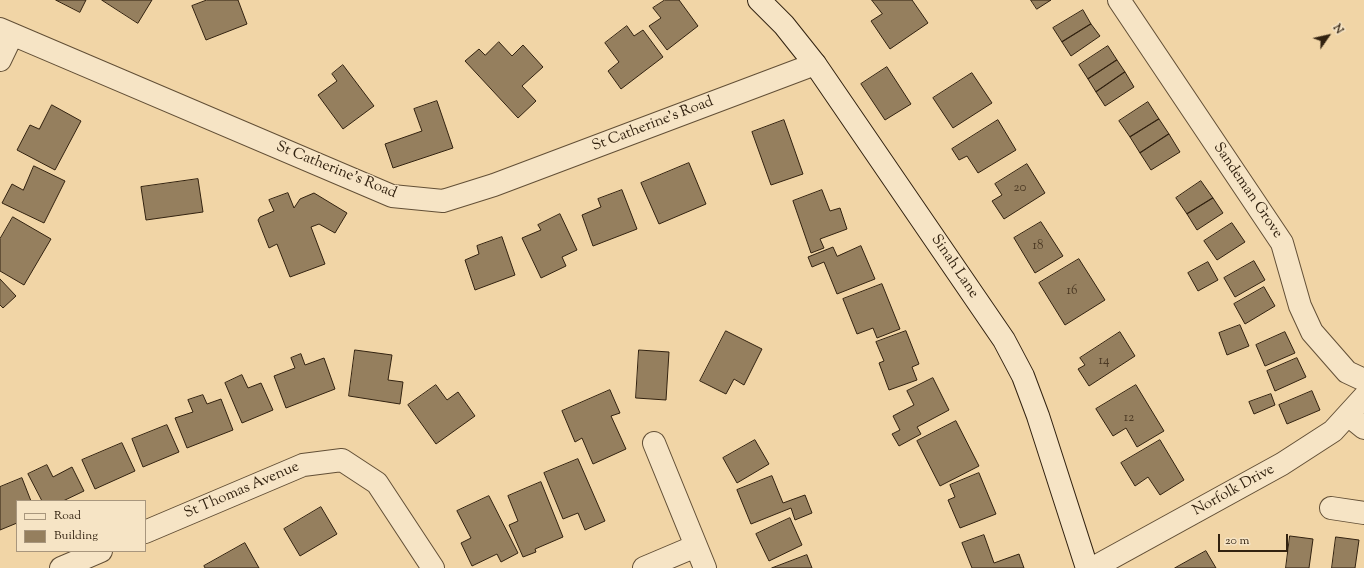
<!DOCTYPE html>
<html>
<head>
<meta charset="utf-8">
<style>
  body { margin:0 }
  #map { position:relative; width:1364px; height:568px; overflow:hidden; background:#f1d5a6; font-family:"Sorts Mill Goudy",serif }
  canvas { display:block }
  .legend { position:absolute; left:16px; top:500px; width:130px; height:52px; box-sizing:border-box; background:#f6e4c5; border:1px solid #a8967d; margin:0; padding:5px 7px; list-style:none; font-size:12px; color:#322210 }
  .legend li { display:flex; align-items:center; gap:8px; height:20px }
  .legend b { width:20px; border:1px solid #a8967d }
  .north { position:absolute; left:1308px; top:16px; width:40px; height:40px; -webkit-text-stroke:3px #f6e4c5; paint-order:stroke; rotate:56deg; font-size:11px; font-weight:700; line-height:16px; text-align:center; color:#322210 }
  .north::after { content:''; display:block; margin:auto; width:14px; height:18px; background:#322210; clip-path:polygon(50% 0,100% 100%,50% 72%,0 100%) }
  .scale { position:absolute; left:1218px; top:534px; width:70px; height:18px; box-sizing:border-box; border:2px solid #322210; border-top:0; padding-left:5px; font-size:12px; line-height:14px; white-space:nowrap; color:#322210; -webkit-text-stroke:3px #f6e4c5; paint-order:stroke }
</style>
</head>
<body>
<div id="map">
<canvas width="1364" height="568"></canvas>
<ul class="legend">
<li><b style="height:5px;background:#f6e4c5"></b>Road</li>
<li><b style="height:11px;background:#957f5e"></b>Building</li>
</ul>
<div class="north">N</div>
<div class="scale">20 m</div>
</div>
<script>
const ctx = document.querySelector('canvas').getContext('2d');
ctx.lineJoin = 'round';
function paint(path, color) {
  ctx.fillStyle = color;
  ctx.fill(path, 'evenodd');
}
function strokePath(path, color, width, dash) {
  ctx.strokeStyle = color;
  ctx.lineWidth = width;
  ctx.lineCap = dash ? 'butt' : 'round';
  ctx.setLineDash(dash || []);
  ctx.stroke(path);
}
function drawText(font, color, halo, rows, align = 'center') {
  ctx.font = font + ' "Sorts Mill Goudy",serif';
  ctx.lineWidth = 3;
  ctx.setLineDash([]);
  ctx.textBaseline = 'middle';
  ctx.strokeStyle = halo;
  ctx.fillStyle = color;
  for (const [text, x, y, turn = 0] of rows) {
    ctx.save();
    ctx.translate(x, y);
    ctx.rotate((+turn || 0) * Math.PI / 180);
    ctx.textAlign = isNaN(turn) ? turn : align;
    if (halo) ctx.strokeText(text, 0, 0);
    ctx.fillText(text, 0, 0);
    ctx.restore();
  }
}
const building = new Path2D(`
  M56 0H86L80 12Z
  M102 0H152L138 23Z
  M207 0H238L247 24 206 40 192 6Z
  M665 0H679L698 26 667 50 649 26 661 18 653 8Z
  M872 0H912L928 23 890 49 871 21 882 14Z
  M1031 0H1051L1037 9Z
  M1083 10 1091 24 1062 42 1053 28Z
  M1091 24 1100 36 1071 56 1062 42Z
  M627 26 634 36 643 30 663 57 621 89 608 71 619 62 605 43Z
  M499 42 512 56 523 45 543 67 522 86 536 101 518 118 465 61 479 49 485 55Z
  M1108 46 1117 60 1088 79 1079 65Z
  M1117 60 1125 72 1096 92 1088 79Z
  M343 65 374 106 343 129 318 95 337 81 332 74Z
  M887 67 911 104 885 120 861 84Z
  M1125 72 1134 87 1105 106 1096 92Z
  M972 73 992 103 953 128 933 98Z
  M437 101 453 148 393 168 385 144 422 131 414 109Z
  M1148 102 1159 119 1130 137 1119 121Z
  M52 105 81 121 55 170 17 150 30 125 39 129Z
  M1159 119 1169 134 1140 153 1130 137Z
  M784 120 803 174 771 185 752 132Z
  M998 120 1016 150 978 173 967 156 959 160 952 149Z
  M1169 134 1180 152 1151 170 1140 153Z
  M689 163 706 204 659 224 641 183Z
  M1027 164 1045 193 1004 219 992 201 1002 195 995 184Z
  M34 166 65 181 44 223 2 203 12 184 23 190Z
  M198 179 203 212 146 220 141 187Z
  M1201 181 1213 198 1187 214 1176 198Z
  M622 190 637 229 593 246 582 215 601 207 598 199Z
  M822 190 830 211 840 208 847 229 820 239 824 248 811 253 793 201Z
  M288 193 294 208 300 199 314 193 347 213 335 233 319 224 311 227 325 264 290 277 277 244 269 248 258 220 260 217 274 211 269 200Z
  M1213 198 1223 213 1197 230 1187 214Z
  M560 214 577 250 562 257 566 266 541 278 522 238 541 230 538 225Z
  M13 217 51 239 24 285 0 271V239Z
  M1041 222 1063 256 1035 273 1014 238Z
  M1232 223 1245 242 1217 260 1204 241Z
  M502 237 515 275 475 290 465 260 479 254 477 246Z
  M861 246 875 279 837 294 824 262 812 267 808 257 833 247 837 256Z
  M1079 259 1105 300 1065 325 1039 283Z
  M1254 261 1265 280 1235 297 1224 278Z
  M1208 262 1218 280 1198 291 1188 273Z
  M0 279 16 296 3 308 0 305Z
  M882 284 900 329 877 338 873 328 857 334 843 299Z
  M1264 287 1275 306 1245 324 1234 304Z
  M1240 325 1249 346 1227 355 1219 333Z
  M726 331 762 349 744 385 734 379 726 394 700 381Z
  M906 331 919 364 912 367 917 380 889 390 879 363 884 361 876 342Z
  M1120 332 1135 356 1089 386 1078 369 1085 365 1080 358Z
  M1285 332 1295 353 1265 366 1256 345Z
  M355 350 392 355 388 380 403 382 400 404 349 396Z
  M639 350 669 352 666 400 636 398Z
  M301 354 305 365 324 358 335 389 286 408 274 376 295 368 291 358Z
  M1297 358 1306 377 1275 391 1267 371Z
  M242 375 248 388 261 383 273 410 242 423 225 383Z
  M933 378 949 410 917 427 921 434 899 446 892 434 900 430 893 416 914 405 907 391Z
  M436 385 447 400 458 392 475 416 436 444 408 405Z
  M1136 385 1164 431 1137 447 1126 428 1113 436 1096 409Z
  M610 390 620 413 611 416 626 449 593 464 582 438 575 442 562 411Z
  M1312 391 1320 410 1287 424 1279 405Z
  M1271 394 1275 405 1254 414 1249 402Z
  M203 395 207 404 221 399 233 430 187 448 175 418 193 412 188 400Z
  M956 421 979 466 940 486 917 441Z
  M167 425 179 452 143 467 132 439Z
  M755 440 769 464 737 483 723 458Z
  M1160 440 1184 480 1160 495 1148 477 1135 486 1121 463Z
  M122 443 135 471 95 489 82 460Z
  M578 459 605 521 585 530 578 513 563 519 544 473Z
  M47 465 53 477 72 467 84 491 63 501H42L28 474Z
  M979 473 996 514 960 528 948 500 955 497 950 485Z
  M772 476 783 503 805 495 812 513 795 520 791 508 751 524 737 490Z
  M22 478 31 501H17V523L0 530V487Z
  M541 482 563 537 535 549 536 552 523 557 509 525 518 521 508 496Z
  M489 496 518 553 501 562 497 554 472 566 461 543 471 538 457 511Z
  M321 507 337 534 300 556 284 529Z
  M790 518 802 545 769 561 756 534Z
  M984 535 994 563 1019 554 1024 568H972L962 543Z
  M1290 536 1313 539 1309 568H1286Z
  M1336 537 1359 540 1355 568H1332Z
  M245 543 259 568H205L204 566Z
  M1206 551 1216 568H1175Z
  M807 555 812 568H772Z`);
const street = new Path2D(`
  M1119 0 1282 243 1300 306 1312 332 1347 372 1364 380
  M0 29 392 196 443 201 494 185 815 64
  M0 60 12 35
  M1348 415 1364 428
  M654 443 705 568
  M1331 508 1364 513
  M145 532 303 465 342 460 377 483 433 568
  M61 568 101 551
  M644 568 696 546
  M1093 568 1282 464 1333 431 1364 397`);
const secondary = new Path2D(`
  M759 0 784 25 815 64 1004 340 1023 376 1038 416 1087 568`);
const numberNames = [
  ["20",1020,189],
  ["18",1038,247],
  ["16",1072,292],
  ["14",1104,362],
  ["12",1129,419]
];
const streetNames = [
  ["St Catherine's Road",653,125,-21],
  ["St Catherine's Road",336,171,22],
  ["Sandeman Grove",1247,191,56],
  ["Sinah Lane",954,267,56],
  ["St Thomas Avenue",242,491,-23],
  ["Norfolk Drive",1234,491,-29]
];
paint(building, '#957f5e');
strokePath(building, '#322210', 1);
strokePath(street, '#624f36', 24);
strokePath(secondary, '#322210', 24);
strokePath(street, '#f6e4c5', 22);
strokePath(secondary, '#f6e4c5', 22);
drawText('13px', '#4b3924', null, numberNames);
drawText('15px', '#322210', '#f6e4c5', streetNames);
</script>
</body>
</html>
